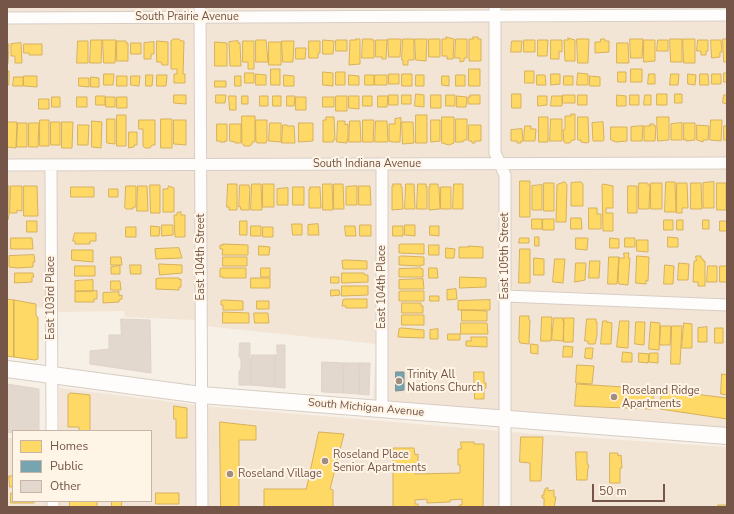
<!DOCTYPE html>
<html>
<head>
<meta charset="utf-8">
<style>
  body { margin:0 }
  #map { position:relative; width:734px; height:514px; overflow:hidden; background:#f7f0e6; font-family:"Nunito Sans",sans-serif }
  canvas { display:block }
  .frame { position:absolute; inset:0; border:8px solid #755547; pointer-events:none }
  .legend { position:absolute; left:12px; top:430px; width:140px; height:72px; box-sizing:border-box; background:#fff5e7; border:1px solid #c8b5a7; margin:0; padding:5px 7px; list-style:none; font-size:12px; color:#755547 }
  .legend li { display:flex; align-items:center; gap:8px; height:20px }
  .legend b { width:20px; border:1px solid #c8b5a7 }
  .scale { position:absolute; left:592px; top:484px; width:73px; height:18px; box-sizing:border-box; border:2px solid #755547; border-top:0; padding-left:5px; font-size:12px; line-height:14px; white-space:nowrap; color:#755547; -webkit-text-stroke:3px #fff5e7; paint-order:stroke }
</style>
</head>
<body>
<div id="map">
<canvas width="734" height="514"></canvas>
<div class="frame"></div>
<ul class="legend">
<li><b style="height:11px;background:#ffd966"></b>Homes</li>
<li><b style="height:11px;background:#76a5af"></b>Public</li>
<li><b style="height:11px;background:#e3d8ce"></b>Other</li>
</ul>
<div class="scale">50 m</div>
</div>
<script>
const ctx = document.querySelector('canvas').getContext('2d');
ctx.lineJoin = 'round';
function paint(path, color) {
  ctx.fillStyle = color;
  ctx.fill(path, 'evenodd');
}
function strokePath(path, color, width, dash) {
  ctx.strokeStyle = color;
  ctx.lineWidth = width;
  ctx.lineCap = dash ? 'butt' : 'round';
  ctx.setLineDash(dash || []);
  ctx.stroke(path);
}
function drawText(font, color, halo, rows, align = 'center') {
  ctx.font = font + ' "Nunito Sans",sans-serif';
  ctx.lineWidth = 4;
  ctx.setLineDash([]);
  ctx.textBaseline = 'middle';
  ctx.strokeStyle = halo;
  ctx.fillStyle = color;
  for (const [text, x, y, turn = 0] of rows) {
    ctx.save();
    ctx.translate(x, y);
    ctx.rotate((+turn || 0) * Math.PI / 180);
    ctx.textAlign = isNaN(turn) ? turn : align;
    if (halo) ctx.strokeText(text, 0, 0);
    ctx.fillText(text, 0, 0);
    ctx.restore();
  }
}
const residential = new Path2D(`
  M7 7H727V428L373 401 376 344 196 325 194 320 125 317 124 311 60 312 7 301Z
  M59 388 214 407 549 435 727 447V507H7V438H13V501H151V431H59Z`);
const homes = new Path2D(`
  M446 37 454 39 453 59H447V56H442V39H446Z
  M473 37H478V39H481V61H469V39H473Z
  M568 38 575 40V61H565L564 40H568Z
  M174 39H179L181 41H184L183 74H185V83H174V74H177V69H171V41Z
  M356 39H360V64L349 65 350 40H356Z
  M363 39H372V40H374V58H362Z
  M388 39H401L400 57H389Z
  M403 39H414V60H408V65H403V60H402Z
  M415 39H427L426 61 416 60Z
  M429 39H440V57H429Z
  M456 39H467V58H464V61L460 62V58H455Z
  M577 39H589L588 63H578Z
  M601 39H605V41H609V52L595 53V42H600Z
  M630 39H643L642 58H631Z
  M670 39H682V62H671Z
  M683 39H695V63H684Z
  M723 39H727V62H724Z
  M91 40H102L101 63H90Z
  M103 40H116L115 63H104Z
  M256 40H266L268 62H256Z
  M323 40 334 41 333 54H323Z
  M336 40H347V51H336Z
  M376 40H387L386 59H382V57H376Z
  M524 40H535V52H524Z
  M538 40H548L547 56H538Z
  M551 40H562V52L559 51V59H551Z
  M644 40H655V61L644 62Z
  M658 40H668V51H657Z
  M698 40H708V51H706V55H701V51H697Z
  M711 40H721L722 52H720V57L712 58Z
  M78 41H88V63H77Z
  M117 41H126V43H128V61H117Z
  M157 41 168 42V65H162L161 62H157Z
  M238 41V43H240L241 66H230L229 42Z
  M243 41H254V69H248V62H243Z
  M282 41H294L293 62H283Z
  M309 41H320V53H318V58H309Z
  M512 41H522L521 52H511Z
  M154 42V54H151V59H144V43Z
  M215 42 227 43V66H215Z
  M269 42H281V65H269Z
  M21 43 22 63H15V56H11V44Z
  M131 43H141V54H131Z
  M617 43H628L629 63H617Z
  M7 44H9L8 64H7Z
  M24 44H42V55H29V53H24Z
  M296 48H306L305 59H296Z
  M271 69H280V85H271Z
  M469 69H480V86H469Z
  M631 69H642V82H631Z
  M7 71H9V85H7Z
  M525 71H534V83H525Z
  M323 72 333 73V86L323 85Z
  M336 72H345V85H336Z
  M618 72H626V82H618Z
  M245 73H254V83H245Z
  M578 73 588 74V85H577Z
  M724 73H727V82H724Z
  M104 74H114L113 85H104Z
  M256 74 266 75V85H256Z
  M389 74H399V84H389Z
  M402 74H412V86H402Z
  M551 74H560V84L551 85Z
  M649 74H655V84H648Z
  M671 74H679L678 85H670Z
  M688 74 696 75 695 85 688 84Z
  M700 74H708L709 85H700Z
  M712 74H721V84H712Z
  M146 75H153L152 86H146Z
  M157 75H167L166 86H157Z
  M284 75 294 76V86H284Z
  M349 75 359 76V85H349Z
  M365 75H374V85H365Z
  M375 75H387V85H375Z
  M416 75H424V86H416Z
  M456 75H465V86H456Z
  M537 75H545L546 85H537Z
  M24 76H37V87L24 86Z
  M117 76H127V86H117Z
  M131 76H140L139 86 131 85Z
  M235 76H241V86H235Z
  M442 76H449V86L442 85Z
  M564 76H573V85H564Z
  M590 76 600 77V86H590Z
  M14 77H23V86H13Z
  M91 77 99 78V87H91Z
  M79 78H89V87L79 86Z
  M215 81H226V87H215Z
  M416 94 424 95V107L415 106Z
  M512 94H521V108H512Z
  M657 94H667V105H657Z
  M675 94H682V103H675Z
  M174 95H186V104L174 103Z
  M216 95H226L225 103H216Z
  M389 95H398V105H389Z
  M402 95H411V104H402Z
  M431 95H441V108H431Z
  M446 95H455V106H446Z
  M470 95H480V104H468V97H470Z
  M563 95H575V103H563Z
  M578 95H587V105H578Z
  M617 95 626 96V106H617Z
  M630 95H639V105H630Z
  M645 95H651V105H644Z
  M724 95H727V104L723 103Z
  M96 96H105V105H96Z
  M229 96H236V110H230Z
  M242 96H248V104H242Z
  M260 96H268V106H260Z
  M273 96H281V106H273Z
  M287 96H295L294 106H287Z
  M336 96H347V111H336Z
  M349 96H359V109L349 108Z
  M363 96H372V106H363Z
  M378 96H388L387 107H378Z
  M457 96 467 97 466 107H457Z
  M538 96H547V105L538 106Z
  M552 96H562V106H551Z
  M52 97H60V107H52Z
  M77 97H87V107H77Z
  M106 97H115V107H106Z
  M117 97H127V108H117Z
  M296 97H306V110H296Z
  M323 97H334V107H323Z
  M39 99H49V109H39Z
  M571 114H575V140H572L570 143H565L564 142 563 130 565 129V116H571Z
  M117 115H126V146H117Z
  M416 115H427V143H416Z
  M242 116H255V142H252V144L250 146H244L242 143Z
  M326 117H334L335 140H333V142H323V120H326Z
  M442 117H454V143L449 145 442 143Z
  M539 117H548V142H539Z
  M578 117H588L589 142 587 143 581 142V140H578Z
  M657 117H669V140L658 141Z
  M401 118 400 142H392L389 141V124H395V119Z
  M107 119H115V144L107 143Z
  M161 119H172V148H161Z
  M456 119H467V140H464V141L462 142H456Z
  M551 119H562V141H550Z
  M40 120H49V146H40Z
  M139 120H155V145H152L150 148H145L143 146V129H139Z
  M174 120H186V145L174 144Z
  M256 120H267V141L266 143H257L256 141Z
  M363 120H374L373 142H363Z
  M431 120H440V141L431 142Z
  M711 120H722L721 141 710 140Z
  M92 121 102 122 101 148 92 147Z
  M338 121H345V125L348 124V140H347V143L337 142Z
  M350 121H360L361 142H349Z
  M376 121H387L388 142H375Z
  M7 122H17L16 148 7 147Z
  M51 122H60V145H51Z
  M62 122H73L72 148H62Z
  M402 122H413L414 143 403 144Z
  M603 122 604 140 603 141H593L592 123Z
  M18 123H27V147H17Z
  M29 123H39L38 147H29Z
  M270 123H281V142L269 141Z
  M299 123H313V141L299 142Z
  M682 123V140H671V124Z
  M684 123H695V140L686 141V139L684 140Z
  M217 124H227V141H225V142H220V141H217Z
  M230 124H241V143H235V142L230 141Z
  M650 124H654V126H656L655 141H644V126H650Z
  M78 125H89L88 145H78Z
  M283 125H287V126H294L295 143H282Z
  M469 125H481V141H475V143H472V141H469Z
  M697 125 709 126 708 140H703V142L697 140Z
  M525 126H531V129H536L535 141H524Z
  M643 126 642 141H631V127Z
  M724 126H727V140H724Z
  M611 127H627V141L616 142 611 140Z
  M522 129 523 141H521V143H517V141H511V130Z
  M129 132H137V145H134V147L129 148Z
  M520 181H530V217H520Z
  M565 182 567 185 566 222H556L557 185Z
  M578 182H581L583 184V206H571V183Z
  M666 182H675L676 212H665Z
  M714 182V208H703V183Z
  M544 183H554V211H544Z
  M639 183H648V185H650L649 209H639Z
  M651 183H662V209H651Z
  M677 183H687L688 208H682V213H677Z
  M691 183H701L702 209H691Z
  M717 183H726V210H717Z
  M228 184H237V210H229V207H227Z
  M252 184H261L262 210H251Z
  M263 184H274V207H263Z
  M323 184H332L333 210H323Z
  M334 184H343L344 209H334Z
  M393 184H401V187H402L403 209 392 210V186H393Z
  M406 184H414L415 209H405Z
  M418 184H426V187L427 186V209H417Z
  M430 184H438V187H439L440 209 429 210V187H430Z
  M454 184H463V209H453Z
  M603 184 613 186V208H606V213H613V231H603L602 186Z
  M150 185H160V213H151Z
  M240 185H249V187H250L249 210H241L240 206 239 207Z
  M542 185V210H532V186Z
  M9 186V214L8 220H7V187Z
  M11 186H22V211L17 210V213H10Z
  M24 186H37L38 216H24Z
  M126 186H136V207H133V209H126L125 208Z
  M138 186H147L148 211H137Z
  M169 186 174 188V212H163V189H167Z
  M357 186V205H346V187Z
  M359 186H370L371 205H359Z
  M628 186H637V213H628Z
  M71 187H94V197H71Z
  M293 187H304V205H293Z
  M310 187H320L321 208H309V189H310Z
  M441 187H451V209H441Z
  M288 188V205H277V189Z
  M109 189H118V197H109Z
  M589 208H597V214H601V229H589Z
  M181 212V215H185V237H175L174 215H177V213Z
  M571 218H581L582 229H571Z
  M532 219H542V229H532Z
  M543 219H554V230H543Z
  M664 220H673V230H664Z
  M677 220H683V230H677Z
  M703 220H709V229H703Z
  M27 221H37V232H27Z
  M240 221H247V235H240Z
  M720 221H727V231H720Z
  M292 224H302V235H293Z
  M318 224 319 235H308V225Z
  M162 225H173V235L162 236Z
  M360 225H371V236H360Z
  M405 225H415V236L405 235Z
  M151 226 160 227 159 236H151Z
  M251 226H261V236H251Z
  M345 226H355L356 236H346Z
  M393 226H403V236H393Z
  M430 226H439V236L430 235Z
  M126 227H136V237H126Z
  M263 227H273V237H263Z
  M75 233H96V241H90V244H75V241H73Z
  M535 237H539V246H535Z
  M668 237 678 238V247H668Z
  M11 238H32L33 249H11Z
  M520 238H529V243H519Z
  M576 238H588L587 250 576 249Z
  M610 238 619 239V248H610Z
  M625 238H635V247H625Z
  M637 240H648V252L637 251Z
  M223 244 248 245V255H222L223 249H220V245H223Z
  M402 244H424V254L399 253V245Z
  M429 245H439V255H429Z
  M259 246 270 247 269 255H259Z
  M469 246 483 247V258H459V247H469Z
  M179 248 182 258 156 259 155 249Z
  M446 248 455 249 454 258H446Z
  M520 249H530V283H519Z
  M72 250H93V262L72 260Z
  M624 253H629L628 258H630L628 285 619 284 618 281 619 258H624Z
  M34 255 35 262H33V267L18 268 9 267V256Z
  M402 256 424 257V265H421V266L399 265V257Z
  M637 256 649 257 648 281 646 280V284L636 283Z
  M696 256H701V258L703 259V261H705V286H698V282H693L694 261H696Z
  M111 257H121L122 265H111Z
  M223 257H247V266H223Z
  M609 257H619L617 284H608Z
  M534 258 544 259V275H534Z
  M555 259H565L563 283 553 282Z
  M346 260 367 261V269H343L342 261Z
  M590 261H600L599 278H589Z
  M576 263H586L585 280 575 282Z
  M679 263 689 264 688 280H678Z
  M159 264 182 265V273L160 275Z
  M130 265H141V274H131Z
  M665 265 674 266 673 284H664Z
  M75 266H95V276H75Z
  M120 266V274H111V267Z
  M708 266H717V282H707Z
  M720 266H727V282H720Z
  M222 268H246V278H223V277H220V269Z
  M261 268H270V277H261Z
  M420 268 423 269V277H399V269Z
  M429 268H437L438 278H429Z
  M15 273H33L34 277H32V282L15 283Z
  M342 273H364L365 275H368V282L342 283Z
  M331 277H339V283H331Z
  M460 277 486 278V287L460 288Z
  M160 278H179V280L181 279V287H179V290L156 289V279Z
  M251 278H270V288H251Z
  M423 279 424 289H399V280Z
  M93 280V291H75V281Z
  M111 281H120L121 290H111Z
  M342 286H368V295L342 296Z
  M456 289 457 299 447 300V290Z
  M331 290H339L340 295 331 296Z
  M97 291V299H94V302H75V292Z
  M402 291H424V301H399V292Z
  M119 292V296L122 295V299L119 300V302L103 303V293Z
  M430 296H439V301H430Z
  M7 299 14 300V357L7 356Z
  M346 299H367V308H346V306H342L343 300Z
  M14 300 36 304V316L38 317V359L35 360 14 357Z
  M223 300 243 301V310H223V305H221V301Z
  M490 300V310H458V301Z
  M257 301H269V309H257Z
  M402 303H421V306H423V313H402Z
  M462 310 487 311V321H462Z
  M223 312 249 313V323H223Z
  M254 313H268L269 323H255Z
  M402 315H424V325H402Z
  M520 316H529V320H530L529 344 520 343 519 340Z
  M542 317H552L551 341H541Z
  M554 318H563V321H564L563 341 552 340Z
  M564 318H574L573 342H564Z
  M587 319H596V322H597V335L595 344H588V341H585Z
  M603 321H607V323L608 322 612 323 611 344H601Z
  M620 321H629L628 348 617 347Z
  M636 322H645L644 345 635 344Z
  M651 322 660 323 659 350 649 349Z
  M461 323H487L488 334H461Z
  M684 323 692 324V348H682Z
  M661 326H671L670 345H660Z
  M672 326H682L680 364H671Z
  M707 327V342H698V328Z
  M402 328 424 330V338L398 337 399 329Z
  M715 328H723V343H715Z
  M438 329V339H430V330Z
  M448 334H460V340H448Z
  M471 337H487V347L466 346V341H471Z
  M531 344 538 345V354L531 353Z
  M564 346 573 347 572 357H563Z
  M586 348H593L592 359 585 358Z
  M623 352 632 353V362H622Z
  M639 353 649 354 648 363 639 362Z
  M650 353H658V363L649 362Z
  M577 365 594 366 592 384 576 383Z
  M474 372H484V383H486V388H484V399H475Z
  M722 374 727 375V395L721 394Z
  M577 384 654 389 652 409 575 406Z
  M662 390 727 398V419L660 409Z
  M71 393 90 395V431H79V427H68V395Z
  M174 406 187 408V438H176V419H174Z
  M220 422 256 426V440H239V507H221Z
  M319 432 344 434 330 489 333 490V507H264V489H306Z
  M521 437H543L541 481H530V463L520 462Z
  M461 442H474V444H484L483 507H459V505H462V499L450 500V502L427 503V499L415 500V504H418V507H393V448H414L415 455 418 454V470H415V474L460 473V465H458V449H461Z
  M576 452H587V462L589 467 588 468 587 480H577Z
  M610 453H618V456L621 455 622 468H620V483H610Z
  M9 476H13V487H10Z
  M548 488V491L554 490V497H556L554 507H544V498H542V495H544V491H545V489Z
  M11 493H13V501H34V503H11Z
  M156 493H179V504H156Z
  M70 501H97V507H70Z
  M112 501H122L121 507H112Z
  M718 505H727V507H718Z`);
const public = new Path2D(`
  M396 372H404V390L396 391Z`);
const building = new Path2D(`
  M121 319 150 320 151 373 90 364V351L109 349V335H121Z
  M240 343H250V359H251V385H239V371L241 370V359L239 357Z
  M277 345H285V388L275 387V355H277Z
  M252 355H275V387L251 385Z
  M322 362 344 363 343 393 322 392Z
  M344 363H360L359 394 343 393Z
  M360 363H370L369 395 359 394Z
  M7 384 39 389V431H13V433L7 432Z`);
const minor = new Path2D(`
  M200 7 202 507
  M495 7V153L505 175V507
  M7 18 727 15
  M382 164V409
  M7 165C247 163 487 165 727 163
  M51 165 52 431
  M505 296 727 305
  M53 501V507`);
const secondary = new Path2D(`
  M7 369 201 395 727 436`);
const markers = [
  [399,381,4,"#a28b7f"],
  [614,397,4,"#a28b7f"],
  [325,461,4,"#a28b7f"],
  [230,474,4,"#a28b7f"]
];
const streetNames = [
  ["South Prairie Avenue",187,17],
  ["South Indiana Avenue",367,164],
  ["East 105th Street",505,256,-90],
  ["East 104th Street",201,257,-90],
  ["East 104th Place",382,287,-90],
  ["East 103rd Place",51,298,-90],
  ["South Michigan Avenue",366,408,5]
];
const poiNames = [
  ["Trinity All",407,375],
  ["Nations Church",407,388],
  ["Roseland Ridge",622,391],
  ["Apartments",622,404],
  ["Roseland Place",333,455],
  ["Senior Apartments",333,468],
  ["Roseland Village",238,474]
];
paint(residential, '#f3e5d6');
paint(homes, '#ffd966');
strokePath(homes, '#d6b15d', 1);
paint(public, '#76a5af');
strokePath(public, '#768d90', 1);
paint(building, '#e3d8ce');
strokePath(building, '#e0d2c9', 1);
strokePath(minor, '#d8cdc5', 13);
strokePath(secondary, '#d7ccc3', 18);
strokePath(minor, '#fefdfb', 11);
strokePath(secondary, '#fefdfb', 16);
for (const [x, y, r, color] of markers) {
  const dot = new Path2D();
  dot.arc(x, y, r, 0, 2 * Math.PI);
  ctx.fillStyle = color;
  ctx.fill(dot);
  strokePath(dot, '#fff5e7', 1.5);
}
drawText('11px', '#755547', '#fff5e7', streetNames);
drawText('11px', '#755547', '#fff5e7', poiNames, 'left');
</script>
</body>
</html>
